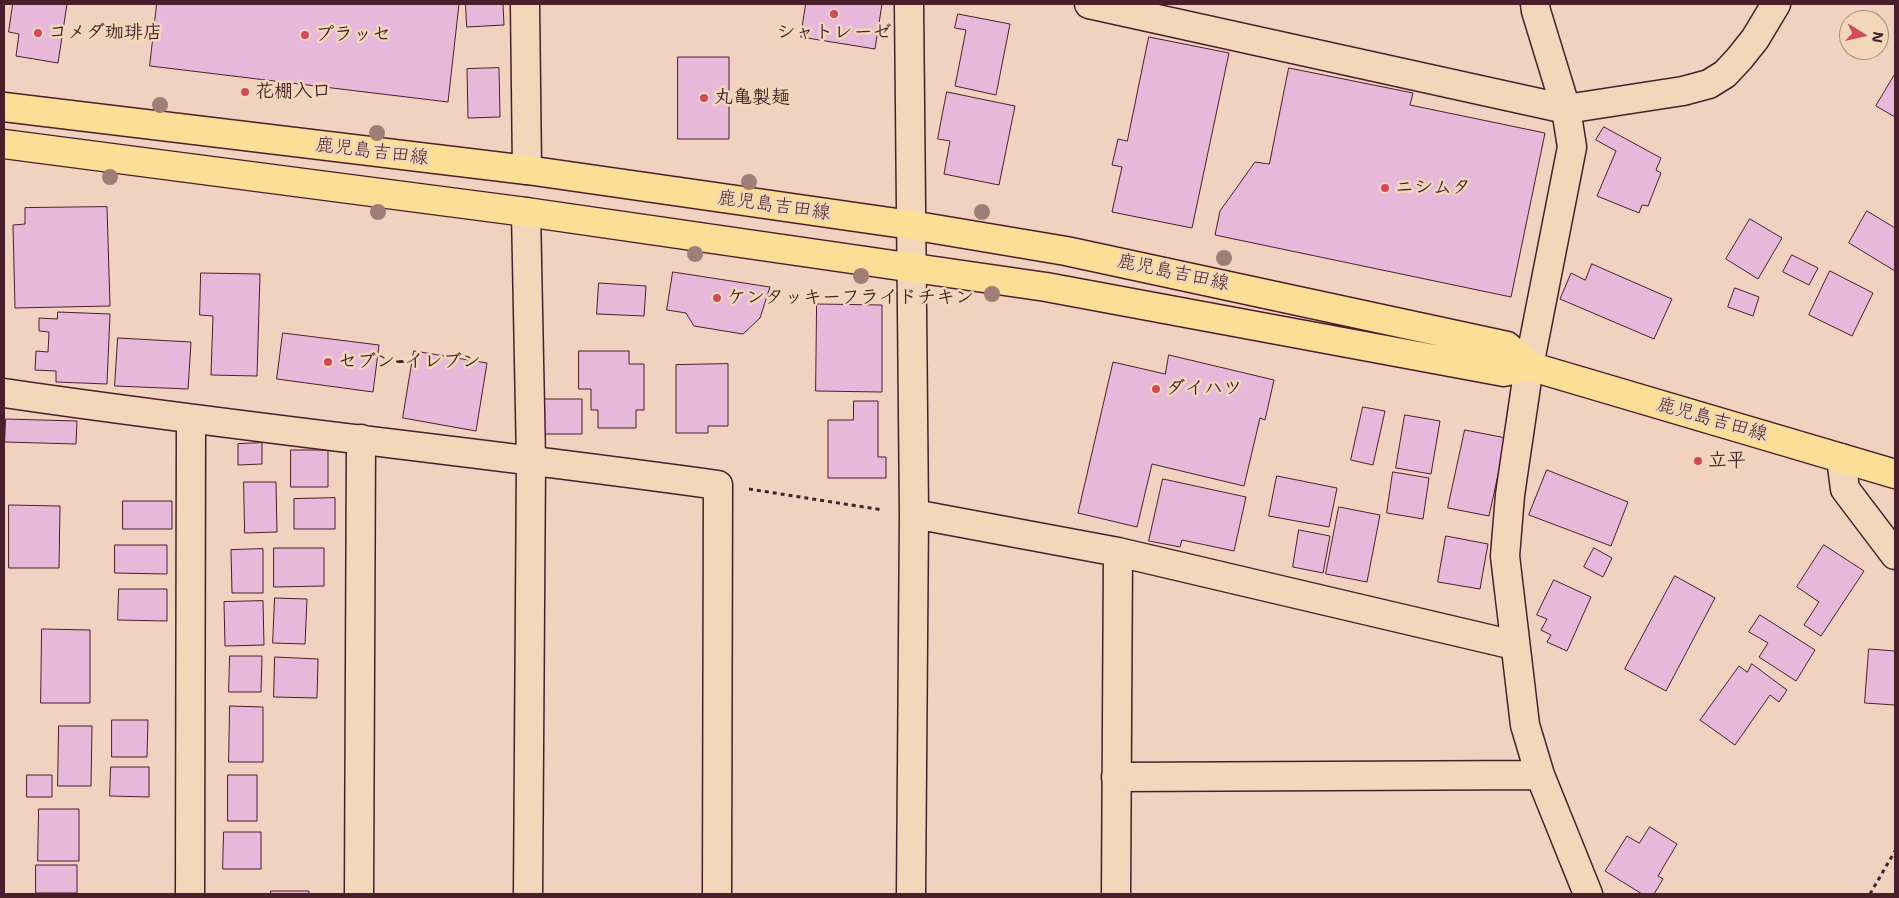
<!DOCTYPE html>
<html>
<head>
<meta charset="utf-8">
<style>
  body { margin:0 }
  #map { position:relative; width:1899px; height:898px; overflow:hidden; background:#f1d1c0; font-family:"Shantell Sans",sans-serif }
  canvas { display:block }
  .frame { position:absolute; inset:0; border:5px solid #4a1f2b; pointer-events:none }
  .north { position:absolute; left:1839px; top:10px; width:50px; height:50px; box-sizing:border-box; background:#f3d7ba; border:1px solid #af8d81; border-radius:50%; rotate:99deg; font-size:14px; font-weight:700; line-height:20px; text-align:center; color:#4a1f2b }
  .north::after { content:''; display:block; margin:auto; width:18px; height:22px; background:#d1495b; clip-path:polygon(50% 0,100% 100%,50% 72%,0 100%) }
</style>
</head>
<body>
<div id="map">
<canvas width="1899" height="898"></canvas>
<div class="frame"></div>
<div class="north">N</div>
</div>
<script>
const ctx = document.querySelector('canvas').getContext('2d');
ctx.lineJoin = 'round';
function paint(path, color) {
  ctx.fillStyle = color;
  ctx.fill(path, 'evenodd');
}
function strokePath(path, color, width, dash) {
  ctx.strokeStyle = color;
  ctx.lineWidth = width;
  ctx.lineCap = dash ? 'butt' : 'round';
  ctx.setLineDash(dash || []);
  ctx.stroke(path);
}
function drawText(font, color, halo, rows, align = 'center') {
  ctx.font = font + ' "Shantell Sans","Klee One",sans-serif';
  ctx.lineWidth = 5;
  ctx.setLineDash([]);
  ctx.textBaseline = 'middle';
  ctx.strokeStyle = halo;
  ctx.fillStyle = color;
  for (const [text, x, y, turn = 0] of rows) {
    ctx.save();
    ctx.translate(x, y);
    ctx.rotate((+turn || 0) * Math.PI / 180);
    ctx.textAlign = isNaN(turn) ? turn : align;
    if (halo) ctx.strokeText(text, 0, 0);
    ctx.fillText(text, 0, 0);
    ctx.restore();
  }
}
const building = new Path2D(`
  M13 4H67L58 63 16 56 19 34 9 32Z
  M157 4H459L448 102 150 66Z
  M466 4H503L504 25 467 27Z
  M806 4H882L875 49 801 37Z
  M958 14 1010 24 996 95 955 86 966 30 955 28Z
  M1149 37 1229 53 1192 228 1112 212 1122 167 1112 165 1118 139 1127 141Z
  M678 57H729V139H678Z
  M499 68 500 117 468 118 467 69Z
  M1289 68 1413 93 1410 105 1545 133 1511 297 1215 235 1220 211 1255 162 1269 164Z
  M1895 74V117L1876 106Z
  M947 92 1015 106 999 185 944 174 950 141 938 139Z
  M1604 127 1661 158 1656 170 1661 173 1648 206 1642 205 1639 213 1597 196 1616 151 1596 140Z
  M107 207 110 306 15 308 13 225 25 224V208Z
  M1867 211 1895 228V271L1849 243Z
  M1750 219 1782 238 1758 279 1726 259Z
  M1792 255 1818 268 1809 285 1783 272Z
  M1592 264 1672 299 1654 339 1560 299 1571 273 1585 280Z
  M1830 271 1873 293 1852 336 1809 315Z
  M673 272 770 287 760 318 743 334 694 326 686 313 667 310Z
  M201 273 260 274 257 376 211 375 213 316 200 315Z
  M599 283 646 286 644 316 597 314Z
  M1735 288 1759 297 1753 316 1728 307Z
  M817 304 882 305V392L816 391Z
  M58 312 110 314 107 384 56 382V371L35 370 36 351 48 352 49 332 39 331V318L57 319Z
  M283 333 379 345 373 392 277 379Z
  M118 338 191 342 188 389 115 386Z
  M414 351 487 363 476 431 403 418Z
  M579 351H629V364H644V410H636V428H598V410H591V389H579Z
  M1169 355 1274 380 1265 420 1260 418 1244 486 1152 464 1137 527 1078 513 1113 362 1165 374Z
  M728 364V426H708V433H676V365Z
  M544 399H582V434H544Z
  M854 401H878V457H886V478H828V420H853Z
  M1363 407 1385 411 1373 465 1351 460Z
  M1405 415 1440 421 1431 474 1396 468Z
  M6 419 77 421 76 444 5 442Z
  M1465 430 1506 438 1489 516 1448 508Z
  M262 443V464L238 465V444Z
  M291 450H328V487H291Z
  M1547 470 1628 502 1611 546 1529 515Z
  M1393 472 1429 478 1423 519 1387 513Z
  M1277 476 1337 488 1329 527 1269 516Z
  M1163 479 1246 497 1234 551 1182 540 1180 547 1149 541Z
  M244 482H276L277 532 245 533Z
  M335 498V529H294V499Z
  M123 501H172V529H123Z
  M9 505 60 506 59 568H9Z
  M1339 507 1380 515 1367 582 1326 574Z
  M1299 530 1330 536 1323 573 1293 567Z
  M1446 536 1488 544 1480 589 1438 582Z
  M115 545H167V574L115 573Z
  M1824 545 1864 571 1821 636 1804 625 1819 602 1797 587Z
  M274 548H324V586L274 587Z
  M1594 548 1612 558 1603 577 1584 567Z
  M263 549V593H232L231 550Z
  M1675 576 1715 598 1666 691 1625 669Z
  M1554 580 1591 597 1567 651 1547 642 1551 635 1541 630 1547 619 1537 615Z
  M119 589H167V621L118 620Z
  M275 598 307 599 305 644 273 643Z
  M263 601 264 645 225 646 224 602Z
  M1760 615 1815 650 1796 681 1759 657 1768 643 1749 632Z
  M42 629 90 630V703H41Z
  M1869 649 1895 651V705L1865 703Z
  M230 656H262L261 692H229Z
  M275 657 318 659 317 698 274 697Z
  M1752 664 1787 690 1779 702 1770 695 1735 745 1700 720 1739 666 1747 672Z
  M230 706 263 707V762H229Z
  M112 720H148L147 757H112Z
  M59 726H92L91 786H58Z
  M111 767H149V797L110 796Z
  M27 775H52V797H27Z
  M228 775H257V821H228Z
  M39 809H79V861H38Z
  M1650 827 1677 844 1658 876 1663 879 1654 894H1642L1605 871 1627 836 1639 843Z
  M224 832H261V869H223Z
  M36 865H77V893H36Z
  M271 891H309V894H271Z`);
const path = new Path2D(`
  M749 489 883 510
  M1870 894 1895 851`);
const street = new Path2D(`
  M525 4 527 170
  M909 4 914 514 911 894
  M1089 4 1566 109 1683 91 1709 84 1725 74 1739 59 1755 39 1776 4
  M1535 4 1536 11 1566 109 1572 147 1529 366 1510 495 1505 556 1525 725 1540 775 1588 894
  M526 212 531 459 528 894
  M4 393C242 428 480 452 718 485L717 894
  M1841 458 1845 489 1895 555
  M914 514 1118 552 1514 645
  M1116 777 1540 775
  M190 894 191 420
  M359 894 361 439
  M1116 894 1118 552`);
const primary = new Path2D(`
  M4 107 527 170 911 225 1066 251 1507 346 1529 366 1895 474
  M4 144 526 212 1046 287 1504 372 1529 366`);
const trees = [
  [160,105],
  [377,133],
  [110,177],
  [749,182],
  [378,212],
  [982,212],
  [695,254],
  [1224,258],
  [861,276],
  [992,294]
];
const markers = [
  [834,14,5,"#d1495b"],
  [38,33,5,"#d1495b"],
  [305,35,5,"#d1495b"],
  [245,92,5,"#d1495b"],
  [704,98,5,"#d1495b"],
  [1385,188,5,"#d1495b"],
  [717,298,5,"#d1495b"],
  [328,362,5,"#d1495b"],
  [1156,389,5,"#d1495b"],
  [1698,461,5,"#d1495b"]
];
const poiNames = [
  ["コメダ珈琲店",48,33],
  ["シャトレーゼ",834,33,"center"],
  ["プラッセ",315,35],
  ["花棚入口",255,92],
  ["丸亀製麺",714,98],
  ["ニシムタ",1395,188],
  ["ケンタッキーフライドチキン",727,298],
  ["セブン-イレブン",338,362],
  ["ダイハツ",1166,389],
  ["立平",1708,461]
];
const streetNames = [
  ["鹿児島吉田線",372,152,7],
  ["鹿児島吉田線",774,206,8],
  ["鹿児島吉田線",1173,273,12],
  ["鹿児島吉田線",1712,420,16]
];
paint(building, '#e7b8d9');
strokePath(building, '#4a1f2b', 1);
strokePath(street, '#4a1f2b', 31);
strokePath(primary, '#4a1f2b', 31);
strokePath(path, '#4a1f2b', 3, [4, 4]);
strokePath(street, '#f3d7ba', 28);
strokePath(primary, '#fdde96', 28);
ctx.fillStyle = '#9e7e77';
for (const [x, y] of trees) {
  ctx.beginPath();
  ctx.arc(x, y, 8, 0, 2 * Math.PI);
  ctx.fill();
}
for (const [x, y, r, color] of markers) {
  const dot = new Path2D();
  dot.arc(x, y, r, 0, 2 * Math.PI);
  ctx.fillStyle = color;
  ctx.fill(dot);
  strokePath(dot, '#f3d7ba', 2);
}
drawText('bold 19px', '#4a1f2b', '#f3d7ba', poiNames, 'left');
drawText('19px', '#4a1f2b', '#f3d7ba', streetNames);
</script>
</body>
</html>
